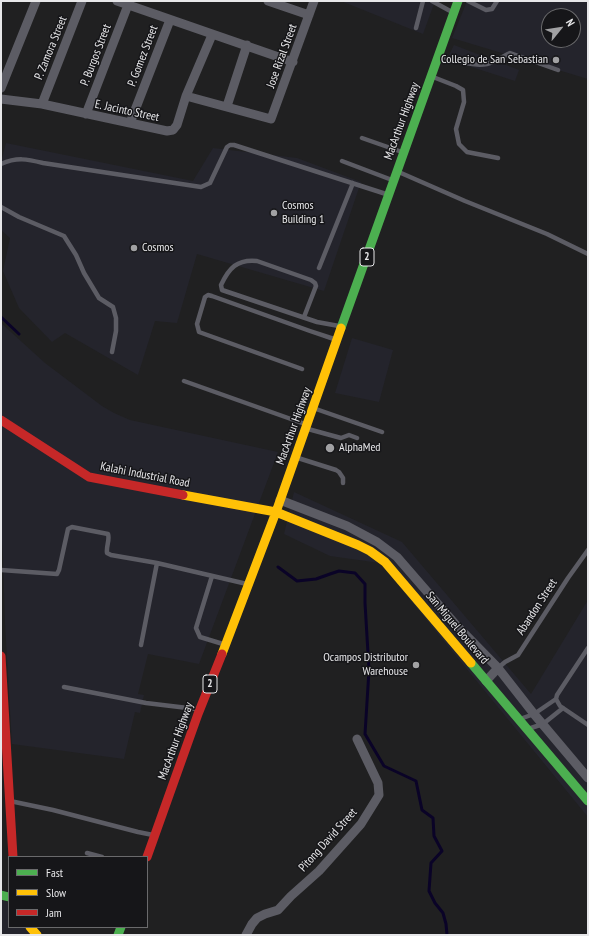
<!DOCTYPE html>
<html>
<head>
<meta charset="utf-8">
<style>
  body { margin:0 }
  #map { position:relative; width:589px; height:936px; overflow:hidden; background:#202021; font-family:"PT Sans Narrow",sans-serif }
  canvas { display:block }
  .frame { position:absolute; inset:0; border:2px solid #e7e7e9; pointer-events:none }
  .legend { position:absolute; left:8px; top:856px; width:140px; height:72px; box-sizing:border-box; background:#161619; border:1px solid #6a6a6c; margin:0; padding:5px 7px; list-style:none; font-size:12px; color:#e7e7e9 }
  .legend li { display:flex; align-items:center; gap:8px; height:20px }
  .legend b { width:20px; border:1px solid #6a6a6c }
  .north { position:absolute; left:541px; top:8px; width:40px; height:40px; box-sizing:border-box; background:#161619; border:1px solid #6a6a6c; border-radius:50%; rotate:60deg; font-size:11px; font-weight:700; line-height:16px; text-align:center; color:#e7e7e9 }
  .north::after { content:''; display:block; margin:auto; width:14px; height:18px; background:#a1a1a3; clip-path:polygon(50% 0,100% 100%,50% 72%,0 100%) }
</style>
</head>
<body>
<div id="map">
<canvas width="589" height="936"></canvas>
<div class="frame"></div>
<ul class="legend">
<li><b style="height:5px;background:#4caf50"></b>Fast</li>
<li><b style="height:5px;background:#ffc107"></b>Slow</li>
<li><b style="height:5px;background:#c62828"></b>Jam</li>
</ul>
<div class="north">N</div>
</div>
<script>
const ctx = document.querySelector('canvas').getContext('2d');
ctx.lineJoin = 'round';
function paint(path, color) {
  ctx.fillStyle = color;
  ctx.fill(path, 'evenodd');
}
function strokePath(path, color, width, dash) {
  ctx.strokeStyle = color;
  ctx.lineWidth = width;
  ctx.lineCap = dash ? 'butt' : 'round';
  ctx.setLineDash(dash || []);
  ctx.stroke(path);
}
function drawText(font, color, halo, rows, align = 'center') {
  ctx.font = font + ' "PT Sans Narrow",sans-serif';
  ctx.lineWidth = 3;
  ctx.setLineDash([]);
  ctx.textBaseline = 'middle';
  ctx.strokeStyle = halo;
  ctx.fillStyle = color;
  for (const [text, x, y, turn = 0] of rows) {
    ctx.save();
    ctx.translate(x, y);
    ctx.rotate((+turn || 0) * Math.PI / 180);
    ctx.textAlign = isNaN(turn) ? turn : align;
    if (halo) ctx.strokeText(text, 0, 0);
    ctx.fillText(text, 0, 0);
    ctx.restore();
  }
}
const built = new Path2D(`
  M341 1H435L423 34Z
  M467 1H588V79L452 38ZM549 16H573V40H549Z
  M454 45 519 70 515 81 447 59Z
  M6 143 193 181 213 148 297 158 361 182 324 291 197 254 177 323 155 321 138 375 65 333 52 342 19 308 3 271 10 238 1 230V162Z
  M1 323 45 363 102 406 114 413 130 420 278 452 199 664 148 654 138 694 144 695 140 713 135 712 124 759 12 744 5 624 3 557 1 526Z
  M352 338 393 350 379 402 335 393Z
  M294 492 402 542 531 694 588 600V817L380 563 330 556 284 534Z
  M1 900 9 902V927H25L32 935H1Z`);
const stream = new Path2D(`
  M1 317 19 334
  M278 567 297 581 316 579 330 574 339 571 355 573 365 584V603L369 670 365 734 384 766 416 781 422 810 433 818 434 836 442 851 431 863 429 891 435 903 443 913 446 924 447 935`);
const lane = new Path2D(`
  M432 1 452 12
  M468 1 486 10 492 9 497 1
  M416 28 423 1
  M441 56C453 60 474 67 487 64 495 62 502 57 510 53L558 70
  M433 77 456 86 463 90 464 102 456 129 459 144 467 152 498 158
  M362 138 402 152
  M342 161 392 180
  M1 164C17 157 27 159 43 163L201 187 210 183 227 147 230 145H234L386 194
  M401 173 465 201 547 234 588 254
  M1 207 19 217 64 236 76 255 84 273 99 298 113 307 116 318V331L112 352
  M319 268 353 183
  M304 317 316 286 315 283 311 280 257 261C237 259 229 268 221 285L222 290 317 322 339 326
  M302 369 199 332 197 324 205 297 208 295 212 296 310 331 334 339
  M184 381 305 424
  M316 409 382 432
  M308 429 341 438 349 435 357 438
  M298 458 336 470 339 472 343 478V483
  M1 570 57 574 59 570 68 529 72 527 108 534C110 540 106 546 107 553L111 555 157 563 247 584
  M212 576 196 628 200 637 223 644
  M141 645 157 563
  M588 648 557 695 556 699 560 706 588 725
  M498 668 505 662 518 655 568 578 588 550
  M64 687 146 703 196 709
  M520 719 534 714 556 699
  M528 729 543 724 563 708
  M10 801 53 810 138 832 153 835
  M87 853 102 857`);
const street = new Path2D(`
  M117 1 293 62
  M268 1 309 15
  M1 88 36 1
  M186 96 212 35
  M1 99 42 104 167 131 173 130 177 125 186 96 271 119 314 1
  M42 104 82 1
  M227 106 247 45
  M86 114 128 5
  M130 123 170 20
  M280 500 347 526 377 542 397 557 456 625 498 668 534 714 588 778
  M486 681 498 668
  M246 935 252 924 257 918 265 914 278 910 291 896 319 871 361 824 379 795 378 783 357 739`);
const fast = new Path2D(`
  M341 328 458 1
  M471 663 588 801
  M1 895 9 897
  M118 935 121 927`);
const slow = new Path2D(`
  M183 495 276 512 358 545 370 551 385 562 471 663
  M222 654 276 512 341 328
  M30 927 37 935`);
const jam = new Path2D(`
  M1 420 89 477 183 495
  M1 656 13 857
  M147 857 198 714 222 654`);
const markers = [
  [556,60,4,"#a1a1a3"],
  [274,213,4,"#a1a1a3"],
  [134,248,4,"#a1a1a3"],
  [330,448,5,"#a1a1a3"],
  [416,665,4,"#a1a1a3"]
];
const shields = [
  [367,257,14],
  [210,684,14]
];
const shieldNames = [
  ["2",367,257],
  ["2",210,684]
];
const streetNames = [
  ["P. Zamora Street",51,48,-68],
  ["P. Burgos Street",96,55,-69],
  ["P. Gomez Street",143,56,-69],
  ["Jose Rizal Street",282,56,-70],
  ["E. Jacinto Street",127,111,12],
  ["MacArthur Highway",402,121,-70],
  ["MacArthur Highway",294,426,-70],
  ["Kalahi Industrial Road",145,475,11],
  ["Abandon Street",537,607,-57],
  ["San Miguel Boulevard",457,628,50],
  ["MacArthur Highway",176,741,-70],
  ["Pitong David Street",328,840,-48]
];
const poiNames = [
  ["Collegio de San Sebastian",548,60,"right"],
  ["Cosmos",282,206],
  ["Building 1",282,220],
  ["Cosmos",142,248],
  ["AlphaMed",339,448],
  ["Ocampos Distributor",408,658,"right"],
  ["Warehouse",408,672,"right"]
];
paint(built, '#24242c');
strokePath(stream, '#0a0327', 3);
strokePath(lane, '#5c5c64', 4.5);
strokePath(street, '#5c5c64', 9);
strokePath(fast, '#4caf50', 9);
strokePath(slow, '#ffc107', 9);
strokePath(jam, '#c62828', 9);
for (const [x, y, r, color] of markers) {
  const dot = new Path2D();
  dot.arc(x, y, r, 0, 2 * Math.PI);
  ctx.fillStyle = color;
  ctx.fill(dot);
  strokePath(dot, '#161619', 1.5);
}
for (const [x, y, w] of shields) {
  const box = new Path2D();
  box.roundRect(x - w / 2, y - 9, w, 18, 3);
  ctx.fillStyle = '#161619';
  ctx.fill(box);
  strokePath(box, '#e7e7e9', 1);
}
drawText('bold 11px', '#e7e7e9', null, shieldNames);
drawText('12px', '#e7e7e9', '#161619', streetNames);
drawText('12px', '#e7e7e9', '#161619', poiNames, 'left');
</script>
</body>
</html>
